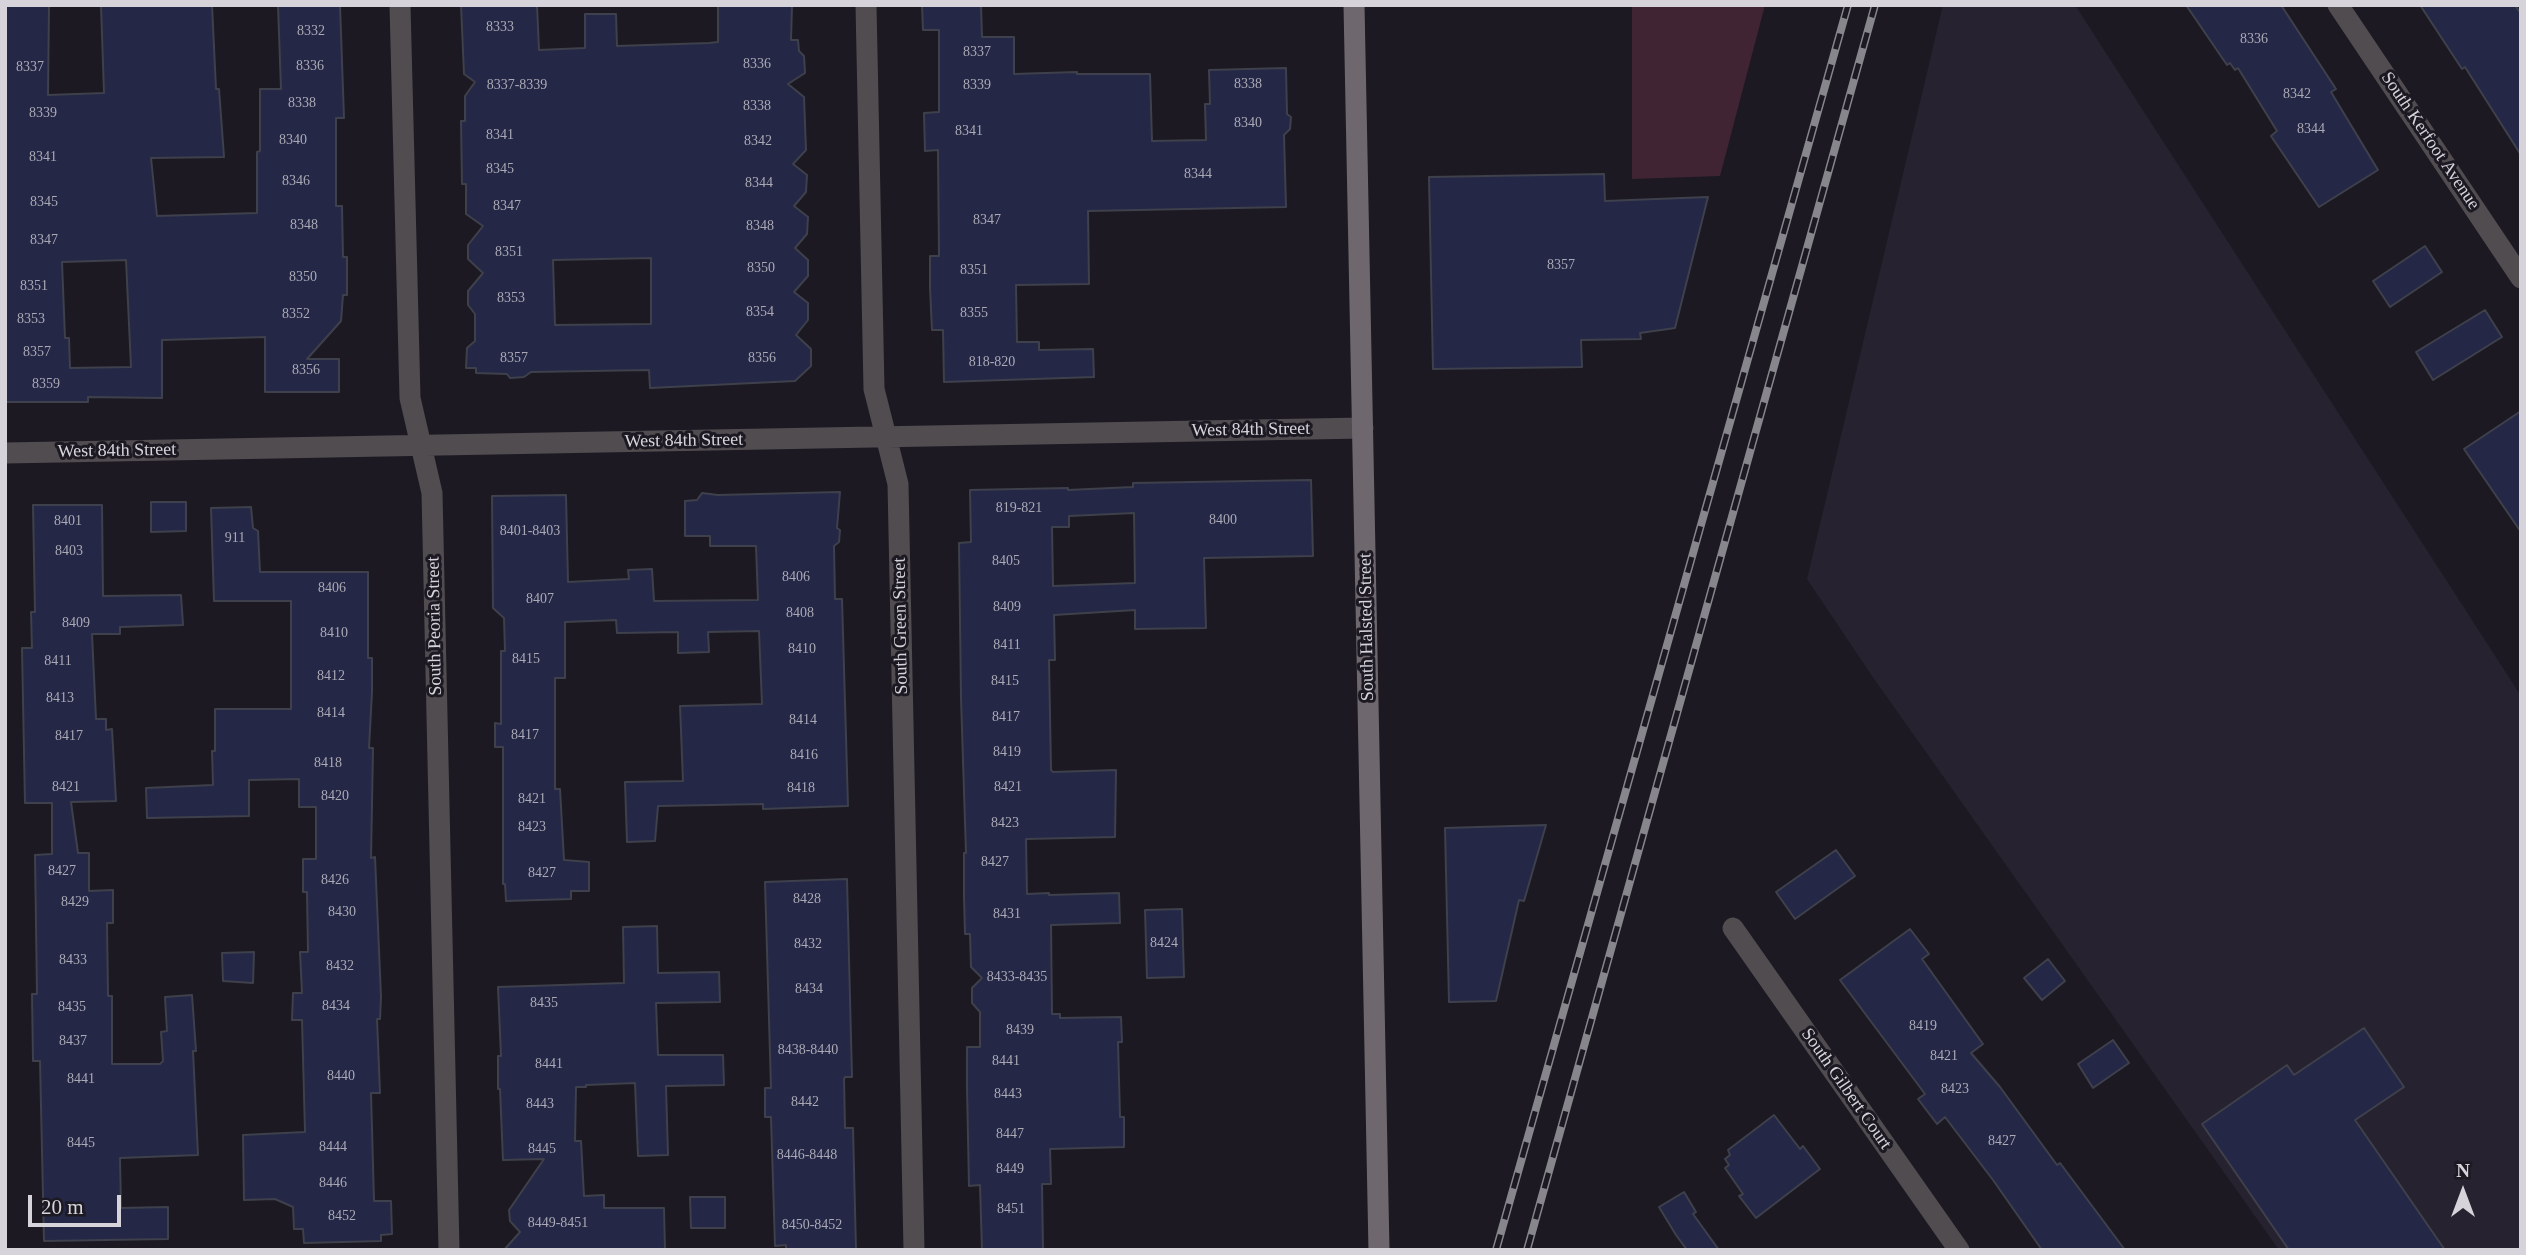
<!DOCTYPE html>
<html>
<head>
<meta charset="utf-8">
<style>
  body { margin:0 }
  #map { position:relative; width:2526px; height:1255px; overflow:hidden; background:#1c1922; font-family:Georgia,serif }
  canvas { display:block }
  .frame { position:absolute; inset:0; border:7px solid #d6d4da; pointer-events:none }
  .north { position:absolute; left:2428px; top:1157px; width:70px; height:70px; -webkit-text-stroke:5px #1c1922; paint-order:stroke; rotate:0deg; font-size:19px; font-weight:700; line-height:28px; text-align:center; color:#d6d4da }
  .north::after { content:''; display:block; margin:auto; width:24px; height:32px; background:#d6d4da; clip-path:polygon(50% 0,100% 100%,50% 72%,0 100%) }
  .scale { position:absolute; left:28px; top:1195px; width:93px; height:32px; box-sizing:border-box; border:4px solid #d6d4da; border-top:0; padding-left:9px; font-size:21px; line-height:24px; white-space:nowrap; color:#d6d4da; -webkit-text-stroke:5px #1c1922; paint-order:stroke }
</style>
</head>
<body>
<div id="map">
<canvas width="2526" height="1255"></canvas>
<div class="frame"></div>
<div class="north">N</div>
<div class="scale">20 m</div>
</div>
<script>
const ctx = document.querySelector('canvas').getContext('2d');
ctx.lineJoin = 'round';
function paint(path, color) {
  ctx.fillStyle = color;
  ctx.fill(path, 'evenodd');
}
function strokePath(path, color, width, dash) {
  ctx.strokeStyle = color;
  ctx.lineWidth = width;
  ctx.lineCap = dash ? 'butt' : 'round';
  ctx.setLineDash(dash || []);
  ctx.stroke(path);
}
function drawText(font, color, halo, rows, align = 'center') {
  ctx.font = font + ' Georgia,serif';
  ctx.lineWidth = 6;
  ctx.setLineDash([]);
  ctx.textBaseline = 'middle';
  ctx.strokeStyle = halo;
  ctx.fillStyle = color;
  for (const [text, x, y, turn = 0] of rows) {
    ctx.save();
    ctx.translate(x, y);
    ctx.rotate((+turn || 0) * Math.PI / 180);
    ctx.textAlign = isNaN(turn) ? turn : align;
    if (halo) ctx.strokeText(text, 0, 0);
    ctx.fillText(text, 0, 0);
    ctx.restore();
  }
}
const built = new Path2D(`
  M1943 5H2075L2521 696V1250H2279L1872 676 1807 579Z`);
const green = new Path2D(`
  M1632 5H1765L1720 176 1632 179Z`);
const building = new Path2D(`
  M5 5H49L48 95 104 93 101 5H212L216 89H219L224 157 151 158 157 216 257 213V152L260 151V89H281L278 5H340L344 118H336V206H342L343 257H347V295H343L341 321 307 359H339V392H265V337L162 340V398L88 397V402H5ZM126 260 131 367 70 368 69 338H65L62 262Z
  M461 5H537L539 50 585 48V14H616L617 46 709 43 718 42V5H792L791 40H798L799 51 804 56 805 73 788 84 804 97 806 150 793 164 807 175 806 192 794 206 808 217 807 234 795 248 808 260V276L794 292 808 303V320L796 335 811 349V366L795 381 650 388 649 370 531 372 524 377 510 378 507 374 476 373V368H466L467 348 475 341V314L468 305V291L483 273 468 259V245L483 226 466 214V184H462L461 121H465V96L475 82 464 74ZM651 258V324L555 325 553 260Z
  M922 5H981L982 37H1014V74L1077 72V74H1150L1152 141 1206 140 1205 104H1210L1209 70 1286 68 1287 114 1291 117 1290 129 1284 135 1286 207 1088 211 1089 284 1016 285 1017 342H1039V350L1093 349 1094 377 944 382 943 330H932L930 288V256H939L938 150 925 151 924 113 939 112V30H923Z
  M2186 5H2281L2336 89 2331 92 2378 170 2319 207 2271 136 2277 131 2238 68 2235 70 2230 63 2227 65Z
  M2420 5H2515L2521 14V155L2465 67 2462 69Z
  M1604 174 1605 201 1708 197 1675 328 1640 333 1641 339 1581 340 1582 367 1433 369 1429 177Z
  M2425 246 2442 272 2390 307 2373 281Z
  M2485 310 2502 337 2433 380 2416 352Z
  M2521 411V532L2464 449Z
  M1311 480 1313 556 1204 558 1206 628 1135 629V610L1054 615 1055 660H1049L1051 770 1053 772 1116 770 1115 837 1026 839 1027 894 1049 893V895L1119 893 1120 923 1051 925 1052 1014H1060V1018L1121 1017 1122 1042H1118L1120 1117H1124V1147L1050 1149 1051 1184H1042L1043 1250H982L980 1185 969 1186 967 1087V1047H980V1012L972 1003V988L982 978 971 967 970 934H965L964 896V853H966L961 698 959 543 971 542 970 490 1068 488V490L1133 487V483ZM1134 513 1135 583 1053 586 1052 527H1069V516Z
  M840 492 837 528 840 530 839 542 834 546 835 599H842L848 806 763 809V804L658 806 655 841 627 842 625 782 683 781 680 706 762 704 759 631 708 632 709 652 678 653V632L617 633 616 620 565 622V678H555V789H560L564 860 589 862V891H571V899L506 901 505 884H503V747H495V723L501 724V651H505L504 618 493 608 492 496 566 495 568 582 629 579 628 570 652 569 654 601 758 600 756 546H710V536H685V501L697 500 702 493 718 495Z
  M151 502H186V531L151 532Z
  M33 505H102L103 596 181 595 183 625 120 627V634H92L96 719H106V730L112 729 116 801 71 802 78 853H89V891L113 890V923H107L108 996H112V1064H160L163 1061 161 1032 167 1031 165 997 192 995 196 1051H193L198 1155 120 1158 121 1208 168 1207V1239L44 1241 40 1061H33L32 994H37L35 855 52 854V803H25L22 648H32L31 612H35Z
  M251 507 253 528 258 531 260 572H368V658H372V692L369 748H373L371 858 375 857 381 997 380 1019H377L380 1093H371L374 1201H391L392 1234 381 1235V1241L304 1243 303 1229H294L293 1207 275 1199 244 1200 243 1135 305 1132 302 1020H292L293 993H302L300 952H308L307 892H303V859H316V807H299V779L249 780V816L147 818 146 788 213 785 212 751H215V709H291V601H214L211 508Z
  M1546 825 1524 901 1519 900 1496 1001 1449 1002 1445 828Z
  M1836 850 1855 876 1795 919 1776 892Z
  M847 879 852 1077H845L844 1079 845 1128H853L856 1250H786V1245L775 1246 771 1117H765V1088H771L765 882Z
  M1182 909 1184 977 1147 978 1145 910Z
  M657 926 658 973 719 972 720 1002 656 1003 658 1055H723L724 1085 666 1086 668 1155 638 1156 635 1083 586 1085V1087H576L575 1141H581L584 1196 604 1195V1208H664L665 1250H504L520 1232 510 1221 509 1210 544 1159 503 1160 500 1089H498V1056H501L498 987 624 983 623 927Z
  M1910 929 1929 954 1922 959 1983 1044 1971 1053 2000 1087 2057 1165 2060 1163 2125 1250H2042L1993 1180 1945 1117 1937 1124 1918 1099 1925 1094 1840 980Z
  M254 952 253 983 223 981 222 953Z
  M2048 959 2065 981 2042 1000 2024 978Z
  M2364 1028 2404 1087 2355 1120 2445 1250H2289L2202 1124 2287 1065 2294 1075Z
  M2113 1040 2129 1063 2093 1088 2078 1064Z
  M1774 1115 1800 1149 1803 1146 1820 1169 1756 1218 1739 1196 1743 1194 1725 1168 1729 1165 1725 1159 1730 1155 1728 1150Z
  M1684 1192 1696 1212 1693 1214 1719 1250H1687L1676 1235 1659 1207Z
  M690 1197H725V1228H691Z`);
const street = new Path2D(`
  M400 5 410 398 432 493 449 1250
  M866 5 874 389 898 484 914 1250
  M2338 5 2521 278
  M5 453 1363 428
  M1733 928 1959 1250`);
const secondary = new Path2D(`
  M1354 5 1379 1250`);
const rail = new Path2D(`
  M1496 1250 1848 5
  M1527 1250 1875 5`);
const numberNames = [
  ["8333",500,27],
  ["8332",311,31],
  ["8336",2254,39],
  ["8337",977,52],
  ["8336",757,64],
  ["8336",310,66],
  ["8337",30,67],
  ["8338",1248,84],
  ["8337-8339",517,85],
  ["8339",977,85],
  ["8342",2297,94],
  ["8338",302,103],
  ["8338",757,106],
  ["8339",43,113],
  ["8340",1248,123],
  ["8344",2311,129],
  ["8341",969,131],
  ["8341",500,135],
  ["8340",293,140],
  ["8342",758,141],
  ["8341",43,157],
  ["8345",500,169],
  ["8344",1198,174],
  ["8346",296,181],
  ["8344",759,183],
  ["8345",44,202],
  ["8347",507,206],
  ["8347",987,220],
  ["8348",304,225],
  ["8348",760,226],
  ["8347",44,240],
  ["8351",509,252],
  ["8357",1561,265],
  ["8350",761,268],
  ["8351",974,270],
  ["8350",303,277],
  ["8351",34,286],
  ["8353",511,298],
  ["8354",760,312],
  ["8355",974,313],
  ["8352",296,314],
  ["8353",31,319],
  ["8357",37,352],
  ["8357",514,358],
  ["8356",762,358],
  ["818-820",992,362],
  ["8356",306,370],
  ["8359",46,384],
  ["819-821",1019,508],
  ["8400",1223,520],
  ["8401",68,521],
  ["8401-8403",530,531],
  ["911",235,538],
  ["8403",69,551],
  ["8405",1006,561],
  ["8406",796,577],
  ["8406",332,588],
  ["8407",540,599],
  ["8409",1007,607],
  ["8408",800,613],
  ["8409",76,623],
  ["8410",334,633],
  ["8411",1007,645],
  ["8410",802,649],
  ["8415",526,659],
  ["8411",58,661],
  ["8412",331,676],
  ["8415",1005,681],
  ["8413",60,698],
  ["8414",331,713],
  ["8417",1006,717],
  ["8414",803,720],
  ["8417",525,735],
  ["8417",69,736],
  ["8419",1007,752],
  ["8416",804,755],
  ["8418",328,763],
  ["8421",66,787],
  ["8421",1008,787],
  ["8418",801,788],
  ["8420",335,796],
  ["8421",532,799],
  ["8423",1005,823],
  ["8423",532,827],
  ["8427",995,862],
  ["8427",62,871],
  ["8427",542,873],
  ["8426",335,880],
  ["8428",807,899],
  ["8429",75,902],
  ["8430",342,912],
  ["8431",1007,914],
  ["8424",1164,943],
  ["8432",808,944],
  ["8433",73,960],
  ["8432",340,966],
  ["8433-8435",1017,977],
  ["8434",809,989],
  ["8435",544,1003],
  ["8434",336,1006],
  ["8435",72,1007],
  ["8419",1923,1026],
  ["8439",1020,1030],
  ["8437",73,1041],
  ["8438-8440",808,1050],
  ["8421",1944,1056],
  ["8441",1006,1061],
  ["8441",549,1064],
  ["8440",341,1076],
  ["8441",81,1079],
  ["8423",1955,1089],
  ["8443",1008,1094],
  ["8442",805,1102],
  ["8443",540,1104],
  ["8447",1010,1134],
  ["8427",2002,1141],
  ["8445",81,1143],
  ["8444",333,1147],
  ["8445",542,1149],
  ["8446-8448",807,1155],
  ["8449",1010,1169],
  ["8446",333,1183],
  ["8451",1011,1209],
  ["8452",342,1216],
  ["8449-8451",558,1223],
  ["8450-8452",812,1225]
];
const streetNames = [
  ["South Kerfoot Avenue",2430,141,56],
  ["West 84th Street",1251,430,-1],
  ["West 84th Street",684,441,-1],
  ["West 84th Street",117,451,-1],
  ["South Peoria Street",435,626,-91],
  ["South Green Street",901,626,-91],
  ["South Halsted Street",1367,627,-91],
  ["South Gilbert Court",1846,1089,55]
];
paint(built, '#27222f');
paint(green, '#402434');
paint(building, '#242746');
strokePath(building, '#3e404b', 2);
strokePath(street, '#504c50', 21);
strokePath(secondary, '#6e686e', 21);
strokePath(rail, '#88868d', 8);
strokePath(rail, '#1c1922', 5, [16]);
drawText('14px', '#aaa9b5', null, numberNames);
drawText('18px', '#d6d4da', '#1c1922', streetNames);
</script>
</body>
</html>
